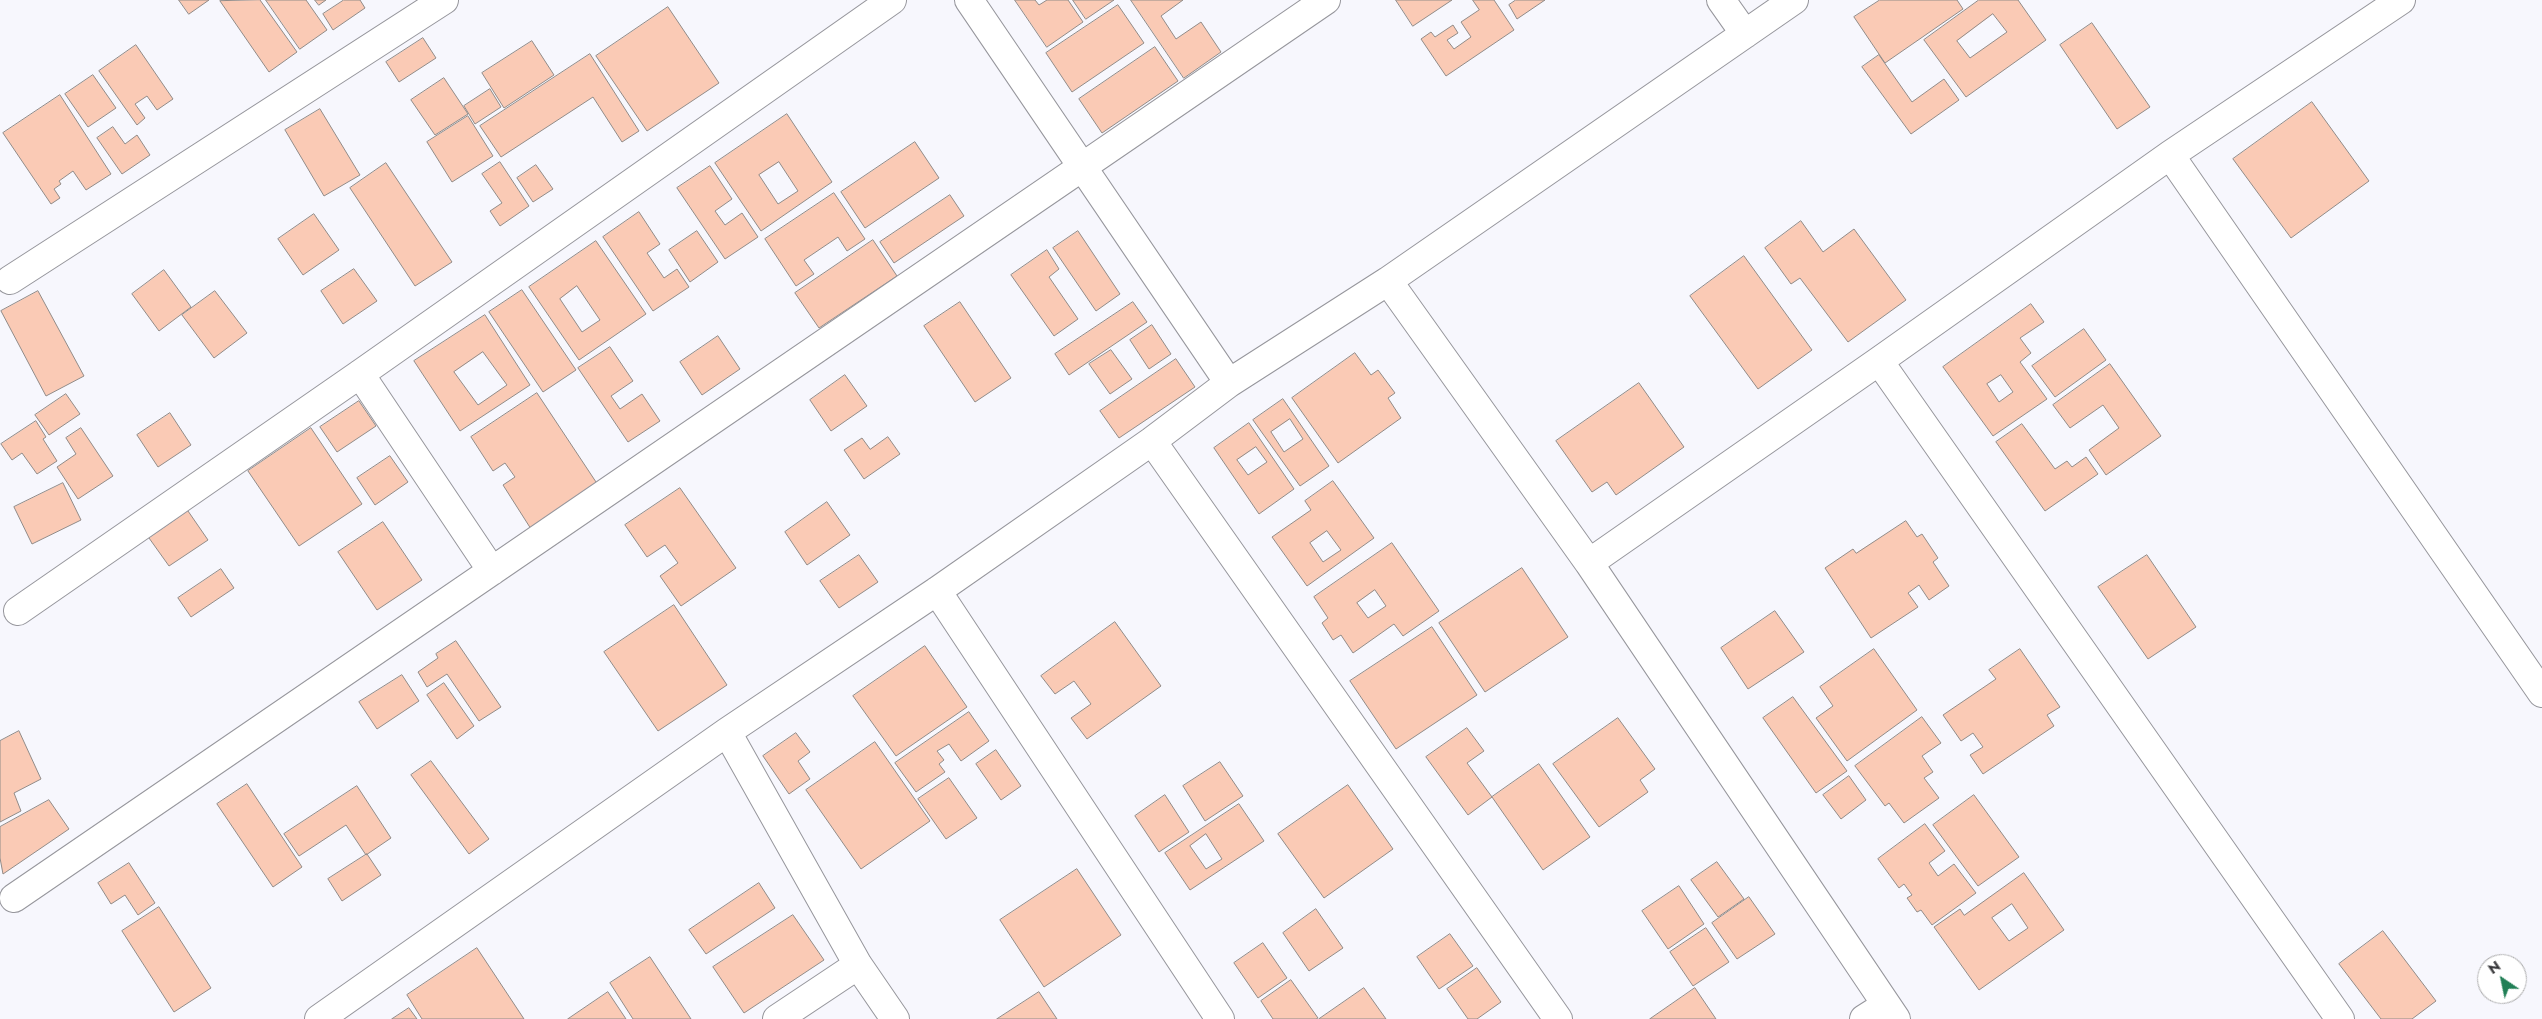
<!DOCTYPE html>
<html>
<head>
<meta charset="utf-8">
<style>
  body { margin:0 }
  #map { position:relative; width:2542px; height:1019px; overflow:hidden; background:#f7f7fd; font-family:Jost,sans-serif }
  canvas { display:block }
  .north { position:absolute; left:2477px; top:954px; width:50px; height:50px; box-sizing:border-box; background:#fff; border:1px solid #aeaeaf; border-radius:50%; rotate:326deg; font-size:14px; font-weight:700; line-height:20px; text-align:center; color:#353538 }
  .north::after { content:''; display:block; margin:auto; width:18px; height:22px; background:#217f56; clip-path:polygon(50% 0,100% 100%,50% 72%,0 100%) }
</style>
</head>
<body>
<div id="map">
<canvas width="2542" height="1019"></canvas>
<div class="north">N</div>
</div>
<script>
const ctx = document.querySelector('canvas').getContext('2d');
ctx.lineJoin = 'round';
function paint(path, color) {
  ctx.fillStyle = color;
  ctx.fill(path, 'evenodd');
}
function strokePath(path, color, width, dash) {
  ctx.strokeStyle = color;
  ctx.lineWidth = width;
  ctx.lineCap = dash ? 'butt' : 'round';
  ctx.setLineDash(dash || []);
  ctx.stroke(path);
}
const building = new Path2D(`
  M179 0H209L189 14Z
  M260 0 297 52 269 72 220 1Z
  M266 0H306L327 30 300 49Z
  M315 0H326L319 5Z
  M344 0H360L365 8 333 30 323 14Z
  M1015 0H1035L1039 5 1047 0H1068L1083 22 1047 47Z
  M1073 0H1114L1086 19Z
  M1131 0H1183L1161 16 1176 39 1201 22 1221 52 1184 78Z
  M1396 0H1452L1413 26Z
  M1473 0H1494L1514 30 1446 76 1421 39 1431 32 1435 37 1453 25 1458 33 1447 40 1454 49 1471 37 1461 22 1479 10Z
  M1516 0H1545L1517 19 1509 5Z
  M1880 0H1957L1963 9 1885 63 1854 17Z
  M1979 0H2018L2046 40 1966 97 1924 40ZM1993 14 2007 32 1970 58 1957 41Z
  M1118 5 1144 43 1072 92 1046 53Z
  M668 7 719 83 647 131 596 56Z
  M2092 23 2150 107 2117 129 2060 45Z
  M423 38 436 58 399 82 386 62Z
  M532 41 554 75 504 108 482 73Z
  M136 45 173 99 157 110 147 96 135 104 145 118 137 125 99 71Z
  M1155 47 1178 81 1102 133 1079 99Z
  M590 54 639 131 622 142 593 97 501 157 480 126Z
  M1879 55 1912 102 1944 79 1959 100 1911 134 1862 67Z
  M93 75 116 108 88 127 65 94Z
  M444 78 468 114 435 135 411 100Z
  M490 89 501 107 475 124 464 106Z
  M60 95 111 174 86 190 73 171 59 181 61 184 54 189 60 198 51 204 3 133Z
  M2312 102 2369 181 2291 238 2233 159Z
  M320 109 360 175 324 196 285 130Z
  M787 114 832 182 761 231 715 163ZM779 162 798 191 778 204 759 175Z
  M468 116 493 156 452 182 427 142Z
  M113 127 125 144 137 135 150 155 122 174 97 138Z
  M915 142 939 178 865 228 841 192Z
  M500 162 529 206 500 226 490 211 502 203 482 174Z
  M386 163 452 262 415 286 350 188Z
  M536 165 553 189 533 202 517 178Z
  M710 166 732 199 715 211 725 225 742 213 758 237 725 259 677 188Z
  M834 193 865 239 847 251 838 237 804 260 814 274 796 286 765 239Z
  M950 195 964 216 894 263 880 242Z
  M639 212 660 244 647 253 664 278 677 269 689 287 653 311 603 237Z
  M314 214 339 250 303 275 278 239Z
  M1801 221 1823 252 1854 229 1906 300 1848 342 1800 278 1791 284 1765 248Z
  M697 231 718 262 690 282 669 250Z
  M1078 231 1120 294 1096 311 1053 248Z
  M873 240 897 276 819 328 795 293Z
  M596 241 646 314 579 360 529 287ZM577 286 600 320 582 332 560 299Z
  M1047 250 1059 269 1049 277 1078 319 1054 336 1011 275Z
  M1744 256 1812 350 1758 389 1690 296Z
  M354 269 377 301 343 324 321 291Z
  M164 270 191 307 159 331 132 294Z
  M522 290 576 370 543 392 489 312Z
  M38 291 84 376 46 396 1 311Z
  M215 291 247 333 214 358 182 315Z
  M960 302 1011 378 975 402 924 326Z
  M1133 302 1147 322 1069 375 1055 354Z
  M2031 304 2044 322 2020 338 2031 353 2020 362 2047 399 1993 436 1943 367ZM2001 375 2013 392 1999 402 1987 384Z
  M485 315 530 385 460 431 414 361ZM483 352 507 385 478 405 454 372Z
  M1152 325 1171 354 1149 369 1130 340Z
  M2084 329 2106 360 2055 397 2032 366Z
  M718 336 740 369 702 395 680 362Z
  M610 347 633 381 611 396 620 409 642 394 660 421 628 442 578 368Z
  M1111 350 1132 379 1110 394 1089 364Z
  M1355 353 1371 375 1378 370 1395 393 1388 398 1401 418 1338 463 1292 398Z
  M1176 359 1195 387 1119 438 1100 411Z
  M2110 364 2161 436 2106 475 2089 450 2119 428 2103 405 2070 428 2053 405Z
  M845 375 867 406 831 431 810 400Z
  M1639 383 1684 447 1616 495 1607 482 1592 492 1556 441Z
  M537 393 598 485 531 529 503 485 515 477 505 463 493 471 471 437Z
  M66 394 80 414 49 435 35 415Z
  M1283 399 1329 466 1300 486 1253 420ZM1290 419 1303 439 1284 452 1271 432Z
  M359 401 376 426 337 452 320 427Z
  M170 413 191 445 158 467 137 435Z
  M36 421 46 437 43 439 57 461 37 474 22 453 12 460 1 444Z
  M1249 423 1294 489 1259 514 1214 448ZM1256 447 1267 462 1248 475 1237 460Z
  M2022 424 2055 469 2067 461 2072 467 2086 457 2098 474 2045 511 1996 442Z
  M81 428 113 476 78 499 57 467 76 454 66 438Z
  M311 428 362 504 299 546 248 471Z
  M888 437 900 454 864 479 844 450 862 438 870 449Z
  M390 456 408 482 375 505 357 478Z
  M1333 481 1374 538 1307 586 1272 537 1311 510 1305 501ZM1327 531 1341 550 1323 562 1310 543Z
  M63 483 81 520 32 544 14 507Z
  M680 488 736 568 681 606 660 576 678 563 665 545 647 557 625 525Z
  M827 502 850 535 807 565 785 532Z
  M188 511 208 540 169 566 149 538Z
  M1906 521 1917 537 1922 534 1938 558 1933 562 1949 586 1929 600 1919 585 1908 593 1918 607 1871 638 1825 568 1853 549 1856 553Z
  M383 522 422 580 377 610 338 552Z
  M1392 543 1439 611 1403 636 1394 624 1353 653 1341 635 1333 640 1322 623 1328 618 1314 597ZM1375 590 1386 606 1368 618 1357 603Z
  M859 555 878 582 839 608 820 581Z
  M2147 555 2196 627 2148 659 2098 587Z
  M1522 568 1568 637 1485 692 1439 623Z
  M221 569 234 588 191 617 178 598Z
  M674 605 727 685 658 731 604 652Z
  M1775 611 1804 652 1748 689 1721 648Z
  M1115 622 1161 686 1087 739 1071 718 1091 704 1074 681 1055 694 1041 676Z
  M1432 627 1477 695 1396 749 1350 681Z
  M456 641 501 707 479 721 447 674 427 687 418 672 438 658 436 654Z
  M925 646 967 707 896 756 853 696Z
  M1874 649 1917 710 1847 761 1816 718 1833 706 1820 687Z
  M2020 649 2060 707 2047 715 2054 726 1983 774 1970 755 1983 747 1973 733 1961 741 1943 715 1996 679 1989 670Z
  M402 675 419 701 377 729 359 702Z
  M444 683 474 726 457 739 427 695Z
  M1793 697 1847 771 1816 793 1763 718Z
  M969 712 989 741 961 761 949 744 937 751 944 760 939 764 945 772 916 792 895 763Z
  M1922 717 1941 743 1922 756 1933 772 1924 778 1939 798 1904 823 1889 803 1885 806 1855 766Z
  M1618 718 1655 769 1640 780 1648 792 1599 827 1553 764Z
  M1467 728 1484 751 1467 763 1492 797 1468 815 1426 757Z
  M19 731 41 779 14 793 21 811 0 822V741Z
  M796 733 810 752 798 761 810 779 789 794 763 756Z
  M875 742 930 821 861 869 806 790Z
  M996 750 1021 786 1001 800 976 764Z
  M431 761 489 839 469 854 411 775Z
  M1220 762 1243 796 1205 821 1183 786Z
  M1539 764 1590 837 1543 870 1492 797Z
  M1849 776 1866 800 1841 819 1823 795Z
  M949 778 977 818 946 839 918 799Z
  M247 784 302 867 273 887 217 804Z
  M1348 785 1393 849 1324 898 1278 834Z
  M357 786 391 838 366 855 346 825 299 856 284 834Z
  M1165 795 1189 832 1159 852 1135 816Z
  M1974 795 2019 857 1978 886 1933 825Z
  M49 800 69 829 3 874 0 858V827Z
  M1239 804 1264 841 1190 890 1165 853ZM1206 834 1222 859 1206 869 1190 846Z
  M1925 824 1945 851 1929 863 1938 876 1954 864 1976 893 1932 925 1921 910 1917 912 1907 898 1912 895 1904 884 1899 888 1878 859Z
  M367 854 381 875 342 901 328 879Z
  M1717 862 1744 899 1718 917 1691 880Z
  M129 863 155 903 138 915 125 895 111 904 98 883Z
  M1077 869 1121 935 1044 987 1000 920Z
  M2024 873 2064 930 1979 990 1934 927 1960 909 1964 915ZM2012 904 2028 928 2009 941 1992 918Z
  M759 883 775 908 706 954 689 930Z
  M1679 886 1704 924 1668 949 1642 911Z
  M1749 897 1775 934 1737 959 1712 923Z
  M159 907 211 988 174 1012 122 931Z
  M1316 909 1343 948 1309 971 1283 933Z
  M793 915 824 960 744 1013 713 967Z
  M1706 928 1729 962 1693 986 1670 952Z
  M2383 931 2436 1001 2412 1019H2381L2339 964Z
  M1450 934 1473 966 1439 989 1417 957Z
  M1263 943 1287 978 1258 998 1234 963Z
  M477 948 524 1019H422L407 995Z
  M650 957 691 1019H633L610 983Z
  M1477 968 1501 1002 1477 1019H1468L1447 989Z
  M1291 980 1318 1018 1316 1019H1273L1261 1001Z
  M1364 988 1386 1019H1319Z
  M1695 988 1716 1019H1650Z
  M608 992 626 1019H568Z
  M1039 992 1057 1019H997Z
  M409 1008 417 1019H392Z`);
const street = new Path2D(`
  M969 0 1229 383
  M1721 0 1745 34
  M2170 155 2542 693
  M10 280 444 0
  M1388 281 1589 563 1896 1019
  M1879 361 2340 1019
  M360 374 492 571
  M1152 441 1558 1019
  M1589 563 1879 361 2170 155 2401 0
  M937 591 1220 1019
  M18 611 360 374 892 0
  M727 732 858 965 895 1019
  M14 898 1326 0
  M319 1019 727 732 937 591 1152 441 1229 383 1388 281 1794 0
  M777 1019 858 965
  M1864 1019 1886 1005`);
paint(building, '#facab5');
strokePath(building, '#918b88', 1);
strokePath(street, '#96969c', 30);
strokePath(street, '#fff', 28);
</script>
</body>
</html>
